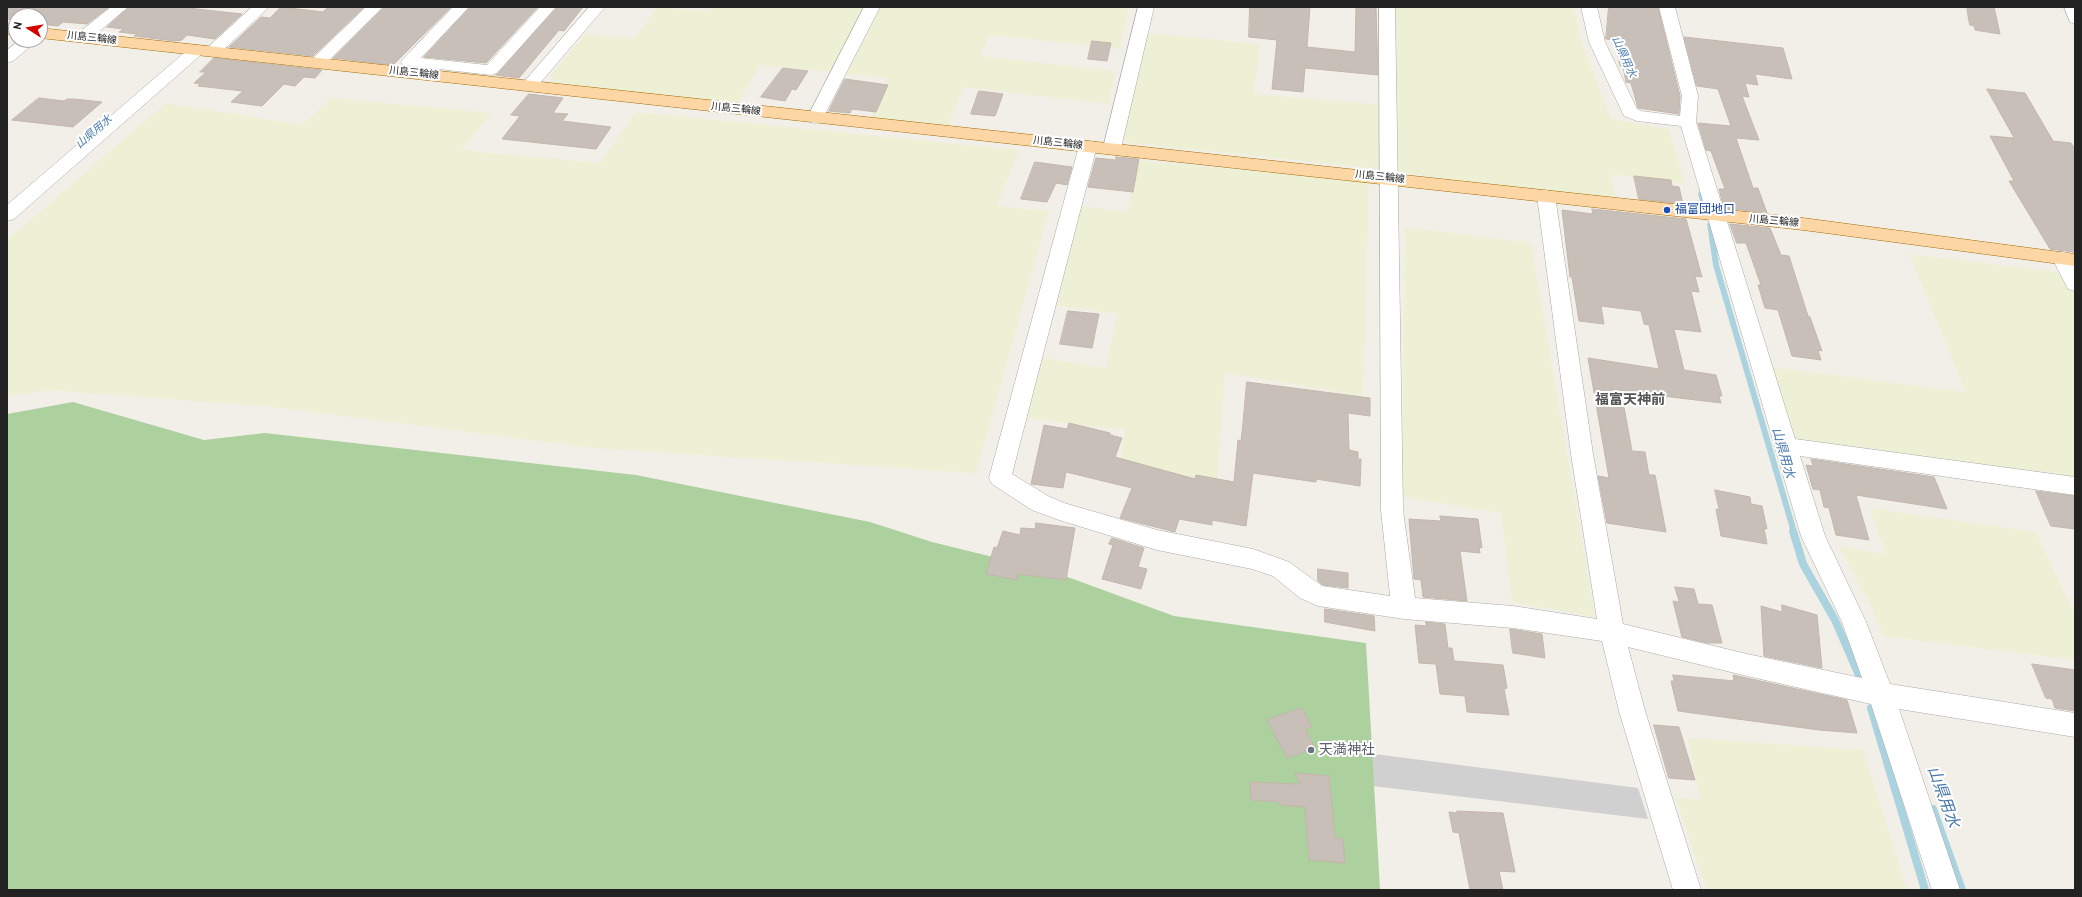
<!DOCTYPE html>
<html>
<head>
<meta charset="utf-8">
<style>
  body { margin:0 }
  #map { position:relative; width:2082px; height:897px; overflow:hidden; background:#f2efe9; font-family:"PT Sans",sans-serif }
  canvas { display:block }
  .frame { position:absolute; inset:0; border:8px solid #222; pointer-events:none }
  .north { position:absolute; left:8px; top:8px; width:40px; height:40px; box-sizing:border-box; background:#fff; border:1px solid #a7a7a7; border-radius:50%; rotate:282deg; font-size:11px; font-weight:700; line-height:16px; text-align:center; color:#222 }
  .north::after { content:''; display:block; margin:auto; width:14px; height:18px; background:#d40000; clip-path:polygon(50% 0,100% 100%,50% 72%,0 100%) }
</style>
</head>
<body>
<div id="map">
<canvas width="2082" height="897"></canvas>
<div class="frame"></div>
<div class="north">N</div>
</div>
<script>
const ctx = document.querySelector('canvas').getContext('2d');
ctx.lineJoin = 'round';
function paint(path, color) {
  ctx.fillStyle = color;
  ctx.fill(path, 'evenodd');
}
function strokePath(path, color, width, dash) {
  ctx.strokeStyle = color;
  ctx.lineWidth = width;
  ctx.lineCap = dash ? 'butt' : 'round';
  ctx.setLineDash(dash || []);
  ctx.stroke(path);
}
function drawText(font, color, halo, rows, align = 'center') {
  ctx.font = font + ' "PT Sans","Noto Sans JP",sans-serif';
  ctx.lineWidth = 4;
  ctx.setLineDash([]);
  ctx.textBaseline = 'middle';
  ctx.strokeStyle = halo;
  ctx.fillStyle = color;
  for (const [text, x, y, turn = 0] of rows) {
    ctx.save();
    ctx.translate(x, y);
    ctx.rotate((+turn || 0) * Math.PI / 180);
    ctx.textAlign = isNaN(turn) ? turn : align;
    if (halo) ctx.strokeText(text, 0, 0);
    ctx.fillText(text, 0, 0);
    ctx.restore();
  }
}
const religious = new Path2D(`
  M1359 752 1638 788 1648 819 1356 784Z`);
const farmland = new Path2D(`
  M657 7 706 11 709 7H1129L1120 49 990 35 980 56 1115 71 1108 104 963 87 948 128 869 120 887 78 760 65 735 107 552 82 551 75 585 34 635 38Z
  M1385 7H1574L1581 41 1611 119 1669 129 1685 184 1611 174 1616 202 1361 167 1129 143 1122 138 1147 33 1260 44 1254 94 1387 105Z
  M331 98 492 113 461 150 600 163 636 112 1019 150 997 206 1049 211 976 473 592 448 273 407 49 390 7 397V240L166 103 302 125Z
  M1139 161 1369 181 1363 396 1225 373 1217 482 1119 466 1125 430 1008 416 1025 355 1106 368 1117 314 1039 303 1067 204 1127 212Z
  M1405 227 1531 243 1595 617 1512 602 1501 513 1402 497Z
  M1909 254 2075 274V484L1784 448 1762 366 1966 392Z
  M1869 508 2036 532 2075 615V660L1883 636 1871 607 1839 546 1886 554Z
  M1688 738 1863 750 1907 890H1707L1675 798 1700 800Z`);
const forest = new Path2D(`
  M73 402 204 440 265 433 636 475 870 522 932 542 1054 572 1174 616 1366 643 1380 890H7V414Z`);
const streamFar2 = new Path2D(`
  M1701 194 1706 213
  M1710 225 1712 238`);
const streamFar1 = new Path2D(`
  M1712 237 1716 265 1794 532`);
const stream = new Path2D(`
  M1793 531 1803 564 1835 620 1861 680
  M1871 708 1925 890
  M1933 809 1962 890`);
const building = new Path2D(`
  M7 7H109L87 24 63 22 58 26 40 24V16H16V20L7 19Z
  M129 7H179L242 14 215 39 187 35 182 40 175 41 134 36 137 34 119 32 124 29 107 27Z
  M281 7 323 12 328 7H364L313 56 229 47 261 17 270 18Z
  M384 7H451L393 65 333 58Z
  M470 7H538L486 63 424 57Z
  M557 7H583L564 31 559 30 519 78 496 75Z
  M1250 7H1310L1307 47 1355 52 1356 7H1376L1378 75 1305 68 1303 92 1272 89 1277 40 1249 37Z
  M1609 7H1658L1680 96 1679 114 1638 108 1631 83 1626 82 1623 66H1620L1615 40 1606 39Z
  M1967 7H1994L2000 34 1975 30 1974 26 1970 25Z
  M1684 37 1783 48 1792 79 1755 74 1758 85 1745 83 1749 97 1742 96 1759 140 1736 138 1753 188H1758L1767 213 1724 208 1719 189H1725L1711 151 1706 150 1698 123 1731 126 1718 89 1697 86Z
  M1092 41 1111 43 1107 61 1088 59Z
  M214 58 322 70 315 78 304 77 295 86 284 84 262 106 231 102 243 91 198 86 200 84 194 83 206 72H200Z
  M783 68 808 71 796 90 792 89 785 101 761 97Z
  M845 79 888 85 876 112 852 109 850 113 829 111Z
  M1987 89 2025 93 2053 141 2071 143 2075 149V252L2050 249 2009 181H2014L1990 136 2014 138Z
  M979 91 1003 94 995 116 971 114Z
  M529 94 563 98 553 113 568 114 562 121 611 127 596 149 502 139 520 116 511 115Z
  M39 98 64 101 67 99H74L102 102 73 127 12 120Z
  M1116 157 1139 159 1133 192 1088 187 1096 158 1116 160Z
  M1035 162 1072 167 1067 185 1056 183 1047 202 1021 199Z
  M1634 176 1671 180 1672 186 1679 187 1683 204 1639 199Z
  M1592 209 1686 219 1702 277 1695 276 1699 292 1691 291 1701 332 1674 329 1684 370 1716 375 1722 396H1719L1721 403 1621 391 1632 451 1645 452 1649 475H1655L1666 532 1607 523 1598 476 1609 478 1588 358 1659 369 1649 325 1644 324 1641 311 1601 306 1604 324 1579 321 1572 277H1570L1562 210 1593 214Z
  M1730 224 1770 228 1781 255 1789 256 1808 316 1810 317 1822 351 1818 350 1821 360 1792 356 1778 310 1765 308 1758 285H1761L1746 243H1737Z
  M1068 311 1099 314 1092 348 1060 344Z
  M1247 382 1370 398V416L1348 413 1349 450 1358 452V459H1361L1360 486 1316 479V482L1253 473 1246 526 1212 520V525L1179 519 1175 532 1120 518 1132 488 1066 472 1063 488 1031 484 1044 425 1067 429 1069 423 1110 433V435L1122 438 1115 457 1195 479 1196 475 1234 482 1238 440 1241 441 1243 423Z
  M1811 459 1934 477 1947 509 1856 495 1869 540 1836 535 1829 508 1824 507 1820 490 1813 489 1806 465 1813 466Z
  M1715 490 1750 497 1751 504 1762 506 1767 529 1764 528 1767 544 1721 536 1716 509 1719 510Z
  M2036 491 2075 496V529L2051 526Z
  M1440 516 1478 519 1482 548 1479 547 1480 553 1460 551 1467 601 1423 597 1421 580 1414 579 1409 519 1441 521Z
  M1036 523 1075 528 1066 580 1018 574 1017 580 986 574 994 547 997 548 1003 531 1020 535 1021 528 1035 529Z
  M1112 538 1144 548 1138 567 1147 569 1141 589 1102 579 1113 545 1109 544Z
  M1318 569 1348 573V588L1323 585 1318 581Z
  M1675 587 1694 589 1698 604 1712 605 1722 643H1707L1682 637 1673 601 1679 602Z
  M1782 605 1817 615 1822 668 1764 656 1761 606 1782 612Z
  M1325 609 1374 616 1375 631 1325 622Z
  M1426 622 1445 624 1448 648H1452L1454 661 1503 665 1507 688 1504 689 1509 715 1467 712 1465 696 1440 694 1436 664 1419 663 1415 625 1426 626Z
  M1510 629 1542 634 1545 658 1513 653Z
  M2032 664 2075 670V711L2055 708 2052 699 2046 698Z
  M1673 675 1734 681 1733 675 1847 700 1857 733 1819 730 1678 711 1671 681H1674Z
  M1302 708 1312 727 1305 729 1315 748 1287 758 1267 720Z
  M1654 725 1679 727 1695 780 1669 778Z
  M1295 773 1329 776 1335 838 1343 839 1345 863 1309 860 1305 807 1279 805V802L1251 800 1250 782 1300 784Z
  M1457 811 1503 813 1515 872 1499 871 1503 890H1470L1459 833 1453 832 1449 812 1457 813Z`);
const minor = new Path2D(`
  M111 7H128L89 40H77L75 37 77 34Z
  M252 7H269L218 55H206L204 52 206 49Z
  M366 7H383L323 66H311L309 63 311 60Z
  M453 7H469L421 58 487 65 540 7H556L497 73 491 75 403 65 401 62 403 59Z
  M589 7H605L535 89H523L521 86 523 83Z
  M864 7H880L823 118 821 122 815 123 809 122 807 118Z
  M1138 7H1154L1121 148 1118 152 1112 153 1106 152 1103 148Z
  M1379 7H1395L1403 510 1415 598 1513 606 1597 619 1571 454 1537 196 1540 192 1546 190 1552 192 1555 196 1593 454 1623 624 1747 654 1862 678 1842 622 1801 536 1681 126 1637 121 1624 116 1589 42 1581 7H1597L1605 42 1637 109 1641 111 1680 116 1682 96 1659 7H1675L1698 96 1696 122 1795 439 2075 477V495L1800 456 1825 536 1866 622 1890 684 2075 713V737L1899 709 1960 890H1932L1871 704 1747 676 1628 647 1645 711 1701 890H1673L1619 711 1602 641 1513 628 1404 619 1318 606 1300 598 1273 576 1252 569 1157 550 1059 520 1032 510 992 484 989 478 1079 146 1082 142 1088 141 1094 142 1097 146 1012 474 1048 496 1064 503 1157 530 1253 549 1289 562 1322 586 1390 596 1381 510Z
  M2064 7H2075V24L2070 22Z
  M20 40H38L13 61 7 63V50Z
  M197 45 203 47 205 50 203 53 14 219 7 221V205L191 47Z
  M2062 252 2069 253 2075 265V291L2068 289 2052 258 2055 253Z`);
const major = new Path2D(`
  M7 24 16 25V35L7 34Z
  M40 28 1803 218 2075 254V266L1803 230 40 38Z`);
const markers = [
  [1667,210,4,"#1a4fb4"],
  [1311,750,4,"#6b7280"]
];
const farStreetnames = [
  ["川島三輪線",92,38,6],
  ["川島三輪線",414,73,6],
  ["川島三輪線",736,109,6],
  ["川島三輪線",1058,143,6],
  ["川島三輪線",1380,177,6],
  ["川島三輪線",1774,221,5]
];
const farWaternames = [
  ["山県用水",1624,57,66],
  ["山県用水",94,132,-41]
];
const transitNames = [
  ["福富団地口",1675,210]
];
const waterNames = [
  ["山県用水",1783,453,74]
];
const quarterNames = [
  ["福富天神前",1630,400]
];
const nearWorshipnames = [
  ["天満神社",1319,750]
];
const nearWaternames = [
  ["山県用水",1943,797,70]
];
paint(religious, '#d0d0d0');
paint(farmland, '#eef0d5');
paint(forest, '#add19e');
strokePath(streamFar2, '#aad3df', 5.5);
strokePath(streamFar1, '#aad3df', 6);
strokePath(stream, '#aad3df', 8);
paint(building, '#c7bfb8');
strokePath(building, '#c4b6ab', 1);
strokePath(minor, '#a9a9a9', 1);
strokePath(major, '#a06b00', 1);
paint(minor, '#fff');
paint(major, '#fcd6a4');
for (const [x, y, r, color] of markers) {
  const dot = new Path2D();
  dot.arc(x, y, r, 0, 2 * Math.PI);
  ctx.fillStyle = color;
  ctx.fill(dot);
  strokePath(dot, '#fff', 1.5);
}
drawText('10px', '#222', '#fff', farStreetnames);
drawText('italic 11px', '#4a7aab', '#fff', farWaternames);
drawText('12px', '#164399', '#fff', transitNames, 'left');
drawText('italic 13px', '#4a7aab', '#fff', waterNames);
drawText('bold 14px', '#555', '#fff', quarterNames);
drawText('14px', '#5b616d', '#fff', nearWorshipnames, 'left');
drawText('italic 16px', '#4a7aab', '#fff', nearWaternames);
</script>
</body>
</html>
